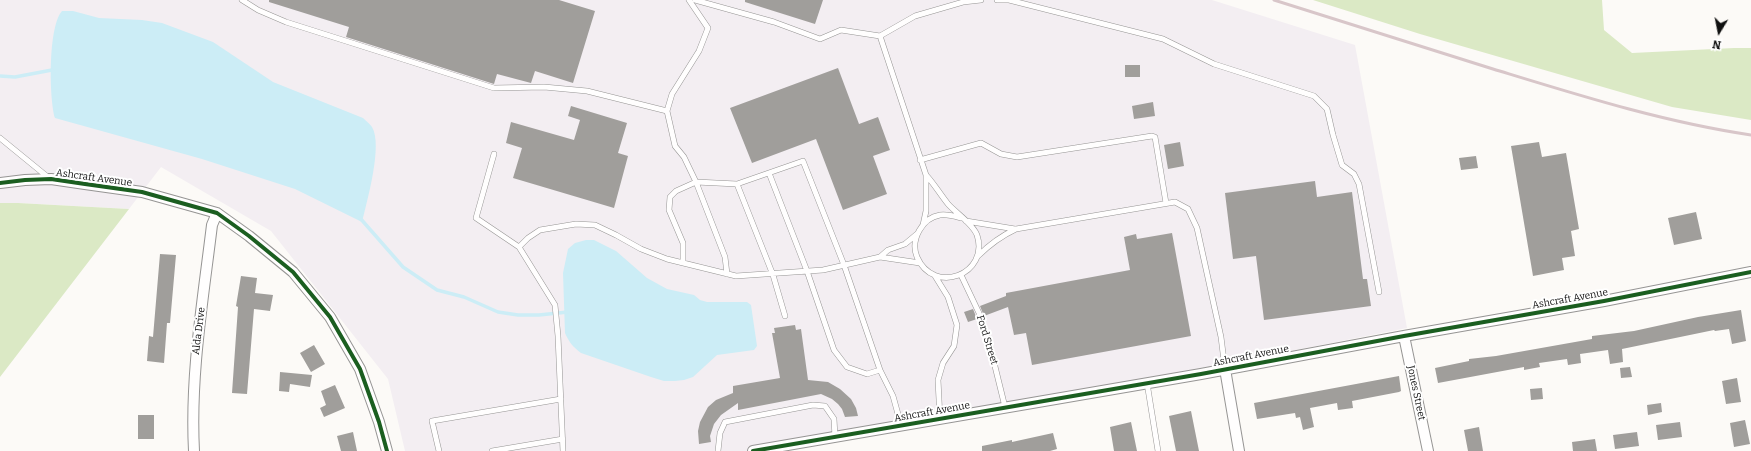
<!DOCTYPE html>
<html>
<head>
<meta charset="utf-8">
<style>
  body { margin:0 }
  #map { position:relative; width:1751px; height:451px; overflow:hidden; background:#fcfaf7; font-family:Bitter,serif }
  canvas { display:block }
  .north { position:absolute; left:1699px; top:12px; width:40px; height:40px; -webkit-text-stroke:3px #fff; paint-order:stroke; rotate:190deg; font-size:11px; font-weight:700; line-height:16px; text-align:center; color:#101010 }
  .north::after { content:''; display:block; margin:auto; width:14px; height:18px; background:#101010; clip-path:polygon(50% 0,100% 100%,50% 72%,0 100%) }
</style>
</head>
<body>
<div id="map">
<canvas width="1751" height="451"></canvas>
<div class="north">N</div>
</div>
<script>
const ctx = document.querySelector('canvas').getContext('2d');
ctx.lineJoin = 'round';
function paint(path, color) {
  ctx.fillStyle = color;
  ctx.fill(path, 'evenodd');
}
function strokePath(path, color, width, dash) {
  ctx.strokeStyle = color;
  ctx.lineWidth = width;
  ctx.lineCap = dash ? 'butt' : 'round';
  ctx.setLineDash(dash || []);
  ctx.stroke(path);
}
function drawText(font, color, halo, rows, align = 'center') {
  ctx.font = font + ' Bitter,serif';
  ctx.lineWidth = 4;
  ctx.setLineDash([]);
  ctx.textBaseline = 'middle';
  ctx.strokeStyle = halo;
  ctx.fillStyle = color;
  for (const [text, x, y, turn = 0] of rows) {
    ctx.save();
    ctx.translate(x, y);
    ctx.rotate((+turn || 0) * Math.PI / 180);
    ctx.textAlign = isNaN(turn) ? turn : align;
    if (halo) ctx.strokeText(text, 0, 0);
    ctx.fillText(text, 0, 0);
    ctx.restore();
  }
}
const industrial = new Path2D(`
  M0 0H1212L1355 45 1407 328 786 451H405L388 379 271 231 161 167 129 209 18 203H0Z`);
const forest = new Path2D(`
  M1313 0H1602L1604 30 1632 53 1734 48H1751V120L1672 107 1420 34Z
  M0 203H18L129 209 0 377Z`);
const water = new Path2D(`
  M62 11H73L99 18 142 20 162 23 213 42 273 82 363 118C366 121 370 124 372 127 383 145 367 201 362 222L295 189 202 159 55 118C49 97 48 27 62 11Z
  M586 240H594L616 251 647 278 667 289 694 295 700 300 707 302H747L751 305 757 346 754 350 717 355 693 377 684 380 675 381H664L651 377 581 353C573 347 569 342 565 333L563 273 568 249 575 243Z`);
const stream = new Path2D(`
  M0 76 15 77 52 70 54 74
  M360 218 403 267 437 290 464 297 498 312 518 315H539L568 312`);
const building = new Path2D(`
  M269 0H559L595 11 573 83 535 71 531 83 497 74 494 84 346 37 349 27 269 2Z
  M745 0H823L815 24 745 2Z
  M1125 65H1140V77H1125Z
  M838 68 859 124 878 117 890 150 873 156 887 194 843 210 816 139 752 163 730 108Z
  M1153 102 1155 116 1134 119 1132 106Z
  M571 106 627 123 618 153 628 156 614 208 513 178 522 148 506 143 511 122 574 140 580 120 568 116Z
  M1180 142 1184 166 1168 169 1164 145Z
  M1539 142 1542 157 1566 153 1579 229 1571 231 1575 256 1562 258 1564 270 1533 276 1511 146Z
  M1476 156 1478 168 1461 170 1459 158Z
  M1315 181 1317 197 1352 192 1363 279H1367L1371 306 1264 320 1256 256 1233 259 1225 193Z
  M1696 212 1702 239 1674 245 1668 218Z
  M1172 233 1191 336 1032 365 1026 333 1014 335 1008 307 984 316 980 306 1006 296V293L1130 270 1124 237 1136 234 1137 239Z
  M160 254 176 255 170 323H167L164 363 147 361 149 336 153 337Z
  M241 276 257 278 255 293 273 295 270 311 254 309 247 394 232 393 238 307 236 306Z
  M973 309 977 319 968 322 964 312Z
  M1741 310 1746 341 1732 344 1729 329 1715 331 1714 330 1622 349 1623 362 1610 364 1608 350 1580 354 1581 363 1568 365 1567 359 1539 363 1540 367 1524 370V367L1438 383 1435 368 1469 361V359L1496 356 1592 339V336L1634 331 1698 317Z
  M795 325 796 330 801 329 808 380 828 382 840 389 851 399 856 408 858 416 845 417 842 409 838 404 832 399 821 394 738 410V403L721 415 714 424 710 436 711 442 699 444 698 431 700 422 708 407 716 400 733 393V386L780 378 772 333H775L774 328Z
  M314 345 325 364 311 372 300 353Z
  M1630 367 1632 377 1621 378 1620 368Z
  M280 372 312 375 310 387 290 384 289 392 279 391Z
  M1399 376 1401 391 1399 392 1352 401 1353 408 1338 410 1337 403 1310 408 1314 427 1303 430 1300 417 1296 418 1295 413 1257 419 1254 403Z
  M1737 378 1741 402 1726 404 1722 381Z
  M335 385 345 408 324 417 320 408 326 405 321 391Z
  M1542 388 1543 399 1531 400 1530 389Z
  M1661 403 1662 412 1648 415 1647 405Z
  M1191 411 1199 451H1176L1169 416Z
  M138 415H154V439H138Z
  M1745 420 1750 444 1734 447 1730 423Z
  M1131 422 1137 451H1114L1110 427Z
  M1680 422 1682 437 1658 440 1656 425Z
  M1479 427 1483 451H1468L1464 430Z
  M353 432 357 451H341L337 436Z
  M1637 432 1639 446 1615 449 1613 435Z
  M1053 433 1057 449 1050 451H982V446L1012 440V442Z
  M1595 439 1597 451H1573L1572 442Z`);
const lane = new Path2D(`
  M242 0 258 10 286 22 494 88 544 87 587 91 667 111
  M689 0 708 28 699 51 672 94 667 111 675 146 684 157 696 182 725 257 727 274
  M695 0 774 22 820 39 841 30 880 36 915 16 963 2 981 0
  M997 0H1009L1163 39 1214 64 1314 96 1327 109 1333 135 1342 165 1354 174 1359 184 1379 292
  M880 36 926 175V211L923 225
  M0 138 49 178
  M494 154 476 218 519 247 555 305 558 336 563 451
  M920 160 981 143 1001 154 1017 157 1152 136 1155 137 1166 203
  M769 173 807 271 834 350 847 367 867 374 880 370
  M926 175C935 185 940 194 948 204 956 213 973 224 977 235 990 274 934 296 917 257 910 240 922 218 940 215 948 214 954 216 961 218
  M737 184 773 275 785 316
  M966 221 1015 229
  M519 247 528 238 540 230 576 224 595 225 616 235 641 249 667 259 736 276 823 270 880 257 920 263
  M978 256C990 244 1001 236 1016 229L1175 202 1188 209 1197 228 1221 337 1225 369
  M880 257 888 250 905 244 917 234
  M683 263V243L669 210 670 197 676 191 696 182 737 184 803 161 844 265 880 370 893 396 901 425
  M961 275 979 313 989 342 1005 407
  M935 276 948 297 957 325 954 346 943 363 938 380 940 419
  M1147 383 1158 451
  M439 451 432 421 561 399
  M492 451 563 439
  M718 451 720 433 725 422 813 405 825 406 834 419 835 437`);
const street = new Path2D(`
  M0 183 25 180 51 179 85 184 142 192 217 213 249 236 293 272 330 317 360 369 379 422 387 451
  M1404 336 1428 451
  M1225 369 1239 451
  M194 451C190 375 203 300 212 225L217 213
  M753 451 1201 374 1404 336 1604 301 1751 272`);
const rail = new Path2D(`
  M1274 0C1347 23 1420 46 1493 69 1578 95 1663 122 1751 135`);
const cycleway = new Path2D(`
  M0 183 25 180 51 179 85 184 142 192 217 213 249 236 293 272 330 317 360 369 379 422 387 451
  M753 451 1201 374 1404 336 1604 301 1751 272`);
const streetNames = [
  ["Ashcraft Avenue",94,178,8],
  ["Ashcraft Avenue",1570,299,-10],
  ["Alda Drive",199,331,-83],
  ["Ford Street",987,340,73],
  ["Ashcraft Avenue",1251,356,-11],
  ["Jones Street",1416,393,78],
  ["Ashcraft Avenue",932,412,-10]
];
paint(industrial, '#f3eef2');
paint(forest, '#dbe9c5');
paint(water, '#ccedf6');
strokePath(stream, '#ccedf6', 3.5);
paint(building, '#a09e9b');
strokePath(lane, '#969594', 6);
strokePath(street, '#969594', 12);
strokePath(lane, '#fffefe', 5);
strokePath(street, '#fffefe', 10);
strokePath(rail, '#d8c6c9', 3);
strokePath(cycleway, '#1b5e20', 4);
drawText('10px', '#101010', '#fff', streetNames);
</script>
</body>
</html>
